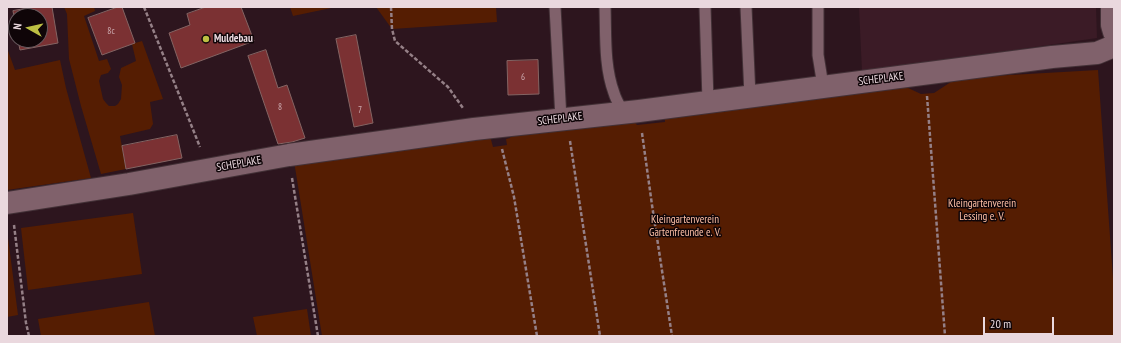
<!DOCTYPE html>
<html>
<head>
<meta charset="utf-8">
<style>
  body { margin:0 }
  #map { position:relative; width:1121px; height:343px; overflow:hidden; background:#2d151e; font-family:"PT Sans Narrow",sans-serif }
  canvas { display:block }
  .frame { position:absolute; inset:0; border:8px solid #ead8de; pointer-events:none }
  .north { position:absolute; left:8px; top:8px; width:40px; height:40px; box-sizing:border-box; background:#0f0508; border:1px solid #67595e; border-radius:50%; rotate:278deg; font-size:11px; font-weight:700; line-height:16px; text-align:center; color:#ead8de }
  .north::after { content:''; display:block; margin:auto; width:14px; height:18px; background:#bdbf43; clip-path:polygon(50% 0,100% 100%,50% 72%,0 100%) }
  .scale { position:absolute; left:983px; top:317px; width:71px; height:18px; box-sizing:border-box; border:2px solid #ead8de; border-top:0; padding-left:5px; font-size:12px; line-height:14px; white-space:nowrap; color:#ead8de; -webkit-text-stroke:3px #0f0508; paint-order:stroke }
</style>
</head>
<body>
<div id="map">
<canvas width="1121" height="343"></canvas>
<div class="frame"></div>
<div class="north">N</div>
<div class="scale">20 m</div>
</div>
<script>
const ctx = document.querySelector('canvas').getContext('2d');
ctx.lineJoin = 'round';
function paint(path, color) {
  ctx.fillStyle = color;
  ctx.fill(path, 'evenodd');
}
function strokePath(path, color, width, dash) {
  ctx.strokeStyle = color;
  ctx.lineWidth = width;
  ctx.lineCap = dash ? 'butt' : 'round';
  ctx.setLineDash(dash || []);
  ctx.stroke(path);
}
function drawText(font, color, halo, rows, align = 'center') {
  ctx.font = font + ' "PT Sans Narrow",sans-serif';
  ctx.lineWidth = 3;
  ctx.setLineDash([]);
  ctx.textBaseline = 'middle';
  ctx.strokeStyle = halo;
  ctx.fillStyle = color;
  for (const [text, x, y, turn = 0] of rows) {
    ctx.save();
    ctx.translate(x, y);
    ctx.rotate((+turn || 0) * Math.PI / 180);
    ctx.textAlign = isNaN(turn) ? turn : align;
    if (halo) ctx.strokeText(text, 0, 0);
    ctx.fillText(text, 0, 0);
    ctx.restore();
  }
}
const built = new Path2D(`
  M859 7H1096L1097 38 862 72Z`);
const green = new Path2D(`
  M64 7H94L95 11 84 16 99 61 107 59 111 69 108 73 101 75 99 81 103 99 106 103 109 106H115L118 104 121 99 122 85 119 77 121 68 136 61 132 44 142 41 163 99 150 102 153 124 150 129 120 136 126 169 101 174 81 106 69 59 67 14Z
  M290 7H336L293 16Z
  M376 7H496L497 22 392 29Z
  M7 48 15 70 60 60 66 88 91 178 7 190Z
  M1098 70 1114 292V336H322L294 161 490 136 493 147 507 145 506 139 510 138 512 134 632 119 637 125 665 122V115L906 87 921 94 934 93 957 78Z
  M133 213 142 274 28 290 21 228Z
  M7 230 18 315 7 317Z
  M149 302 155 336H41L38 319Z
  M307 309 311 336H257L253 317Z`);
const building = new Path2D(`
  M34 7H52L58 43 20 50 18 40H40V16H16V28L13 11Z
  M118 7H122L135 43 102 55 88 18Z
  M206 7H241L254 41 181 68 169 33 190 25 187 14Z
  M356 35 373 123 354 127 336 39Z
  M266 50 278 88 287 85 305 138 292 142 278 144 248 56Z
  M538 60 539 94 508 95 507 61Z
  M177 135 182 158 126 169 122 146Z`);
const path = new Path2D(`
  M144 7 200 147
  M391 7 392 29 395 41 448 87 463 108
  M927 96 945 336
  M642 133 652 205 672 336
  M570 141 600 336
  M502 149 514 197 537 336
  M292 178 318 336
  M14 225 26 323 29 336`);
const lane = new Path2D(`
  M555 7 561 119
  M605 7C606 35 604 66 614 93 616 100 620 106 623 112
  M705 7 708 101
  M746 7 750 96
  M818 7V55L823 86`);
const street = new Path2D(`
  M1112 7V25L1114 32
  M7 203 129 184 289 155 474 129 639 111 1052 57 1097 53 1114 46`);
const markers = [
  [206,39,4,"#bdbf43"]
];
const numberNames = [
  ["8c",111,31],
  ["6",523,77],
  ["8",280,107],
  ["7",360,110]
];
const poiNames = [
  ["Muldebau",214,39]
];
const streetNames = [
  ["SCHEPLAKE",881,79,-7],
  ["SCHEPLAKE",560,119,-7],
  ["SCHEPLAKE",239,164,-10]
];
const parkNames = [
  ["Kleingartenverein",982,204],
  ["Lessing e. V.",982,217],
  ["Kleingartenverein",685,220],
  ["Gartenfreunde e. V.",685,233]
];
paint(built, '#3b1b26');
paint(green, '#551d02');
paint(building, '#7b3133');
strokePath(building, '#846463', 1);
strokePath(lane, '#433137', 13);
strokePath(street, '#433137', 24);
strokePath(path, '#958087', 2.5, [4, 2]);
strokePath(lane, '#80616b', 11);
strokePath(street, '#80616b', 22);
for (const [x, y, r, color] of markers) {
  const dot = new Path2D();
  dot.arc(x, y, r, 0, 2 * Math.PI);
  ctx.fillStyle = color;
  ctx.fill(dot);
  strokePath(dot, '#0f0508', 1.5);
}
drawText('9px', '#ceaeb3', null, numberNames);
drawText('bold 11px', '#ead8de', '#0f0508', poiNames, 'left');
drawText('11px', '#ead8de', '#0f0508', streetNames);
drawText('11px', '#ffc0a7', '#0f0508', parkNames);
</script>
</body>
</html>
